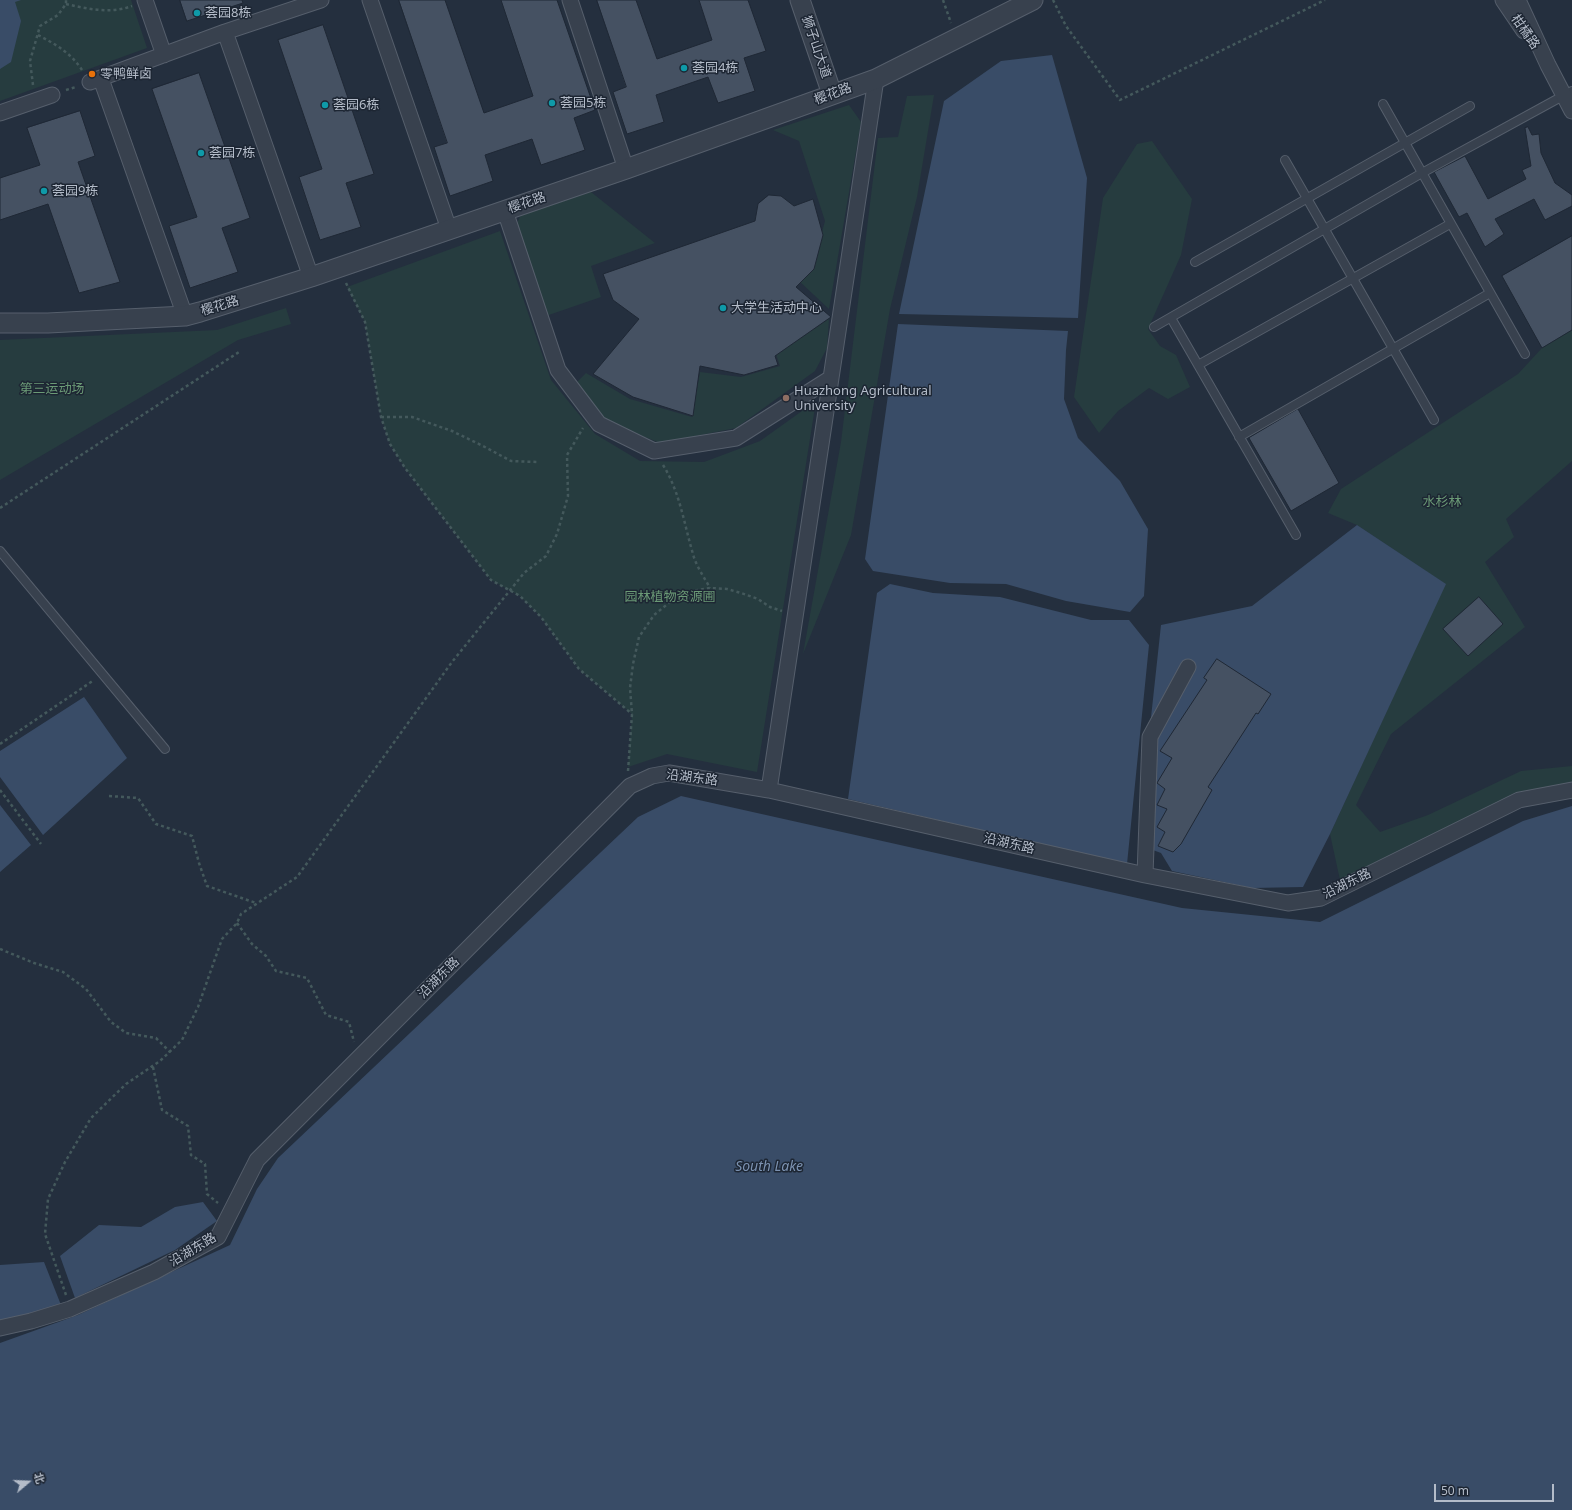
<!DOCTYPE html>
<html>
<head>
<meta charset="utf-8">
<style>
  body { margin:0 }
  #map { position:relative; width:1572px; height:1510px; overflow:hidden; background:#242f3e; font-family:"Noto Sans","Noto Sans SC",sans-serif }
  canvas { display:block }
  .north { position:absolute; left:8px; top:1462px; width:40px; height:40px; -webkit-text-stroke:3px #1d2633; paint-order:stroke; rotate:71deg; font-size:11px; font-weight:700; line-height:16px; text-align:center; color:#b4bcc9 }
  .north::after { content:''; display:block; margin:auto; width:14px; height:18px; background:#b4bcc9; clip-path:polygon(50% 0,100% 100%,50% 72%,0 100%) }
  .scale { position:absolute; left:1434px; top:1484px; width:120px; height:18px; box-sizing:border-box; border:2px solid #b4bcc9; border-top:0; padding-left:5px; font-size:12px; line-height:14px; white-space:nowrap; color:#b4bcc9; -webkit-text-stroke:3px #1d2633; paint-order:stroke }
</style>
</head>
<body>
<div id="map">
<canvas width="1572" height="1510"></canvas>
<div class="north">北</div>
<div class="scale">50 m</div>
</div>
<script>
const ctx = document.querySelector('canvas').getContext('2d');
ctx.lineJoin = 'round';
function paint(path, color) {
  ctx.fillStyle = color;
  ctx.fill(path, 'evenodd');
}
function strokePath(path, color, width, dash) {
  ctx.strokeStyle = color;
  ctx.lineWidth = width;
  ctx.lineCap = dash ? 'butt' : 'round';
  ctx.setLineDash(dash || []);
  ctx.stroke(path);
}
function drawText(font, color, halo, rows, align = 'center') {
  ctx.font = font + ' "Noto Sans","Noto Sans SC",sans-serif';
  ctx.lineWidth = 3;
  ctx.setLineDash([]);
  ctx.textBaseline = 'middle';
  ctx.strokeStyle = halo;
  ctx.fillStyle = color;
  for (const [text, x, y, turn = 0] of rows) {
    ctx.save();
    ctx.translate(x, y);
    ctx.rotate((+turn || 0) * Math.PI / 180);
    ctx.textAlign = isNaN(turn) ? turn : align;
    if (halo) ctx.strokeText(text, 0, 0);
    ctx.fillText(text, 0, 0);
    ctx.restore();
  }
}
const green = new Path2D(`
  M0 0H131L147 48 0 101Z
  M934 95 917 197 890 309 851 535 803 654 841 442 878 138 898 137 907 96Z
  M849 105 861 122 829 309 798 280 814 261 825 221 799 141 773 130Z
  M1152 141 1192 199 1181 255 1148 329 1160 346 1176 355 1190 387 1168 399 1149 388 1118 411 1099 433 1074 397 1103 198 1137 144Z
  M591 192 655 243 591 266 601 297 543 317 513 231 521 215Z
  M500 231 551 380 595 434 640 461 704 462 760 441 816 401 757 772 667 754 628 767 632 714 579 669 541 617 520 596 491 580 405 468 390 444 381 417 365 322 347 287Z
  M286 308 291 324 238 340 0 480V340L217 330Z
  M829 318 827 348 815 371 736 428 660 443 602 420 574 385 586 373 630 399 692 417 700 372 741 377 780 366 776 354Z
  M1572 330V461L1506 519 1514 537 1485 562 1525 627 1391 734 1356 805 1380 832 1428 815 1521 771 1572 766V785L1340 880 1330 834 1445 584 1357 525 1328 513 1341 489 1518 374 1542 348Z`);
const water = new Path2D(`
  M0 0H21L15 2 21 21 11 62 0 69Z
  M1052 55 1087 178 1078 318 899 314 944 101 1001 61Z
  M898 324 1068 331 1066 350 1064 399 1078 438 1120 481 1148 529 1144 596 1130 612 1066 601 1006 584 950 583 873 571 865 559Z
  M1357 525 1446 584 1330 834 1303 887 1252 888 1172 871 1161 853 1142 846 1149 736 1161 625 1252 606Z
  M890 584 933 593 1000 597 1091 620H1129L1149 645 1127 864 848 799 877 593Z
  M84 697 127 758 43 835 0 777V751Z
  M681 796 1182 908 1320 922 1523 821 1572 806V1510H0V1343L78 1315 230 1245 257 1189 278 1158 638 817Z
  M0 805 31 845 0 872Z
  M203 1202 217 1221 175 1250 75 1298 60 1256 99 1225 141 1227 175 1207Z
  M44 1262 61 1305 0 1324V1265Z`);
const building = new Path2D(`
  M180 0H242L243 3 187 21Z
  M399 0H445L484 113 533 96 501 0H557L595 110 574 118 585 150 541 165 532 139 485 155 493 181 450 196 434 147 447 143Z
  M597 0H636L657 59 712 40 699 0H748L766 51 744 58 755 91 718 103 708 77 656 95 664 122 627 134 613 92 626 87Z
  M323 25 374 174 346 183 361 227 320 240 299 177 322 169 278 40Z
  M199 73 250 218 222 228 238 272 190 288 169 226 197 217 152 89Z
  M80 111 95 156 78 162 120 282 79 293 48 204 0 220V178L40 165 27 128Z
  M1528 127 1532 135 1539 134 1541 153 1555 183 1572 195V206L1545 220 1534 199 1495 219 1504 234 1485 247 1467 213 1459 217 1434 172 1465 156 1488 199 1526 179 1522 170 1531 166 1525 128Z
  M769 195 781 196 794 206 813 199 823 235 814 269 796 287 831 317 775 356 778 365 744 375 700 366 693 416 633 397 593 374 639 319 613 300 603 274 755 221 758 204Z
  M1572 236V330L1542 348 1502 276Z
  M1298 409 1339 483 1291 511 1249 438Z
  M1479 597 1503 624 1468 656 1443 629Z
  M1217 659 1271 694 1258 714 1256 713 1208 787 1212 790 1181 844 1173 852 1158 846 1165 832 1157 827 1167 809 1157 805 1165 789 1157 783 1172 758 1160 751 1207 680 1204 678Z`);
const path = new Path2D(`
  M943 0 951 23
  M1053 0 1066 26 1120 100 1325 0
  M66 4C88 9 111 14 132 6
  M38 35C55 44 71 53 82 70
  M33 85 30 61 40 26 58 15 66 4V0
  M66 90 76 87
  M346 283 365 322 381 417 390 444 405 468 491 580 520 596 541 617 579 669 632 714
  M381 417H412L452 431 483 446 511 461 537 462
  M663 465C680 492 684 524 693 554 696 566 704 577 710 588
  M0 508 239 352
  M0 744 94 680
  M628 771 632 714 630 688 633 664 639 637 654 615 670 602 692 591 710 588 727 589 741 593 758 599 770 607 782 611
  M0 790 41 844
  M109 796 138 798 156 824 192 836 199 863 207 886 256 903
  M237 923 252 944 266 956 276 971 307 978 326 1015 349 1022 354 1042
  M0 949 34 963 63 972 86 989 111 1022 126 1033 156 1038 170 1052
  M153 1067 162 1110 188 1126 191 1155 205 1164 207 1194 218 1203
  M66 1295 45 1234 48 1199 65 1162 91 1118 126 1084 160 1061 182 1040 198 1007 222 939 237 923 241 914 297 877 452 662 524 573 546 556 557 534 568 496 567 455 583 428`);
const service = new Path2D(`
  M1383 104 1525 354
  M1285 160 1434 420
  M1195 262 1470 106
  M1171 318 1296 535
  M1154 327 1422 173 1572 91
  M1198 365 1450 224
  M1239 437 1490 293
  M0 551 165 749`);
const minor = new Path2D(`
  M145 0 164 55
  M370 0 449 229
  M570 0 626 169
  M1503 0 1524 31
  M1518 0 1548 65 1572 111
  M225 32 311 277
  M101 79 185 316
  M90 82 225 32 321 0
  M0 113 52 95
  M505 211 558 370 599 424 654 451 736 438 831 378
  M769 790 876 79
  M1145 875 1150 737 1188 667
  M0 1328 31 1321 70 1309 154 1272 218 1237 257 1160 630 786 652 776 669 773 769 790 1145 875 1288 903 1321 898 1519 800 1572 790`);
const tertiary = new Path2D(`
  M800 0 832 94
  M0 323H48L185 316 200 312 311 277 626 169 876 79 1033 0`);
const markers = [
  [197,13,4,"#0f9aa8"],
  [684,68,4,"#0f9aa8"],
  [92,74,4,"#e8710a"],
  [552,103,4,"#0f9aa8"],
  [325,105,4,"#0f9aa8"],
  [201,153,4,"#0f9aa8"],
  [44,191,4,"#0f9aa8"],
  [723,308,4,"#0f9aa8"],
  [786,398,4,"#8d6e63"]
];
const poiNames = [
  ["荟园8栋",205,13],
  ["荟园4栋",692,68],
  ["零鸭鲜卤",100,74],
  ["荟园5栋",560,103],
  ["荟园6栋",333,105],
  ["荟园7栋",209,153],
  ["荟园9栋",52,191],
  ["大学生活动中心",731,308],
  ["Huazhong Agricultural",794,391],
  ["University",794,406]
];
const streetNames = [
  ["柑橘路",1525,32,55],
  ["狮子山大道",816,47,71],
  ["樱花路",833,94,-20],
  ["樱花路",527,203,-19],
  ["樱花路",220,306,-17],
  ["沿湖东路",692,778,7],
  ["沿湖东路",1009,844,13],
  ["沿湖东路",1347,884,-26],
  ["沿湖东路",439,978,-45],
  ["沿湖东路",193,1250,-31]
];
const parkNames = [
  ["第三运动场",52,389],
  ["水杉林",1442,502],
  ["园林植物资源圃",670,597]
];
const waterNames = [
  ["South Lake",769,1167]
];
paint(green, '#263c3f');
paint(water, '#394c67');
paint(building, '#455162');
strokePath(building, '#1f2835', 1);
strokePath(service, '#565f6c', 10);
strokePath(minor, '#565f6c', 17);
strokePath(tertiary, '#565f6c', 21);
strokePath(path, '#44595c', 2.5, [3, 3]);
strokePath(service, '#38414e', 8);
strokePath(minor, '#38414e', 15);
strokePath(tertiary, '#38414e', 19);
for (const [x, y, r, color] of markers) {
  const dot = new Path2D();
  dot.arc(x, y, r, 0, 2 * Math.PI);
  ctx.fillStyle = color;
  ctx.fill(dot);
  strokePath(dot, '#1d2633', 1.5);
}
drawText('13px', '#b4bcc9', '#1d2633', poiNames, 'left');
drawText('13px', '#b4bcc9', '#1d2633', streetNames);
drawText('13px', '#6b9a76', '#1d2633', parkNames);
drawText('italic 14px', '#7c92b1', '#1d2633', waterNames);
</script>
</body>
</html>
